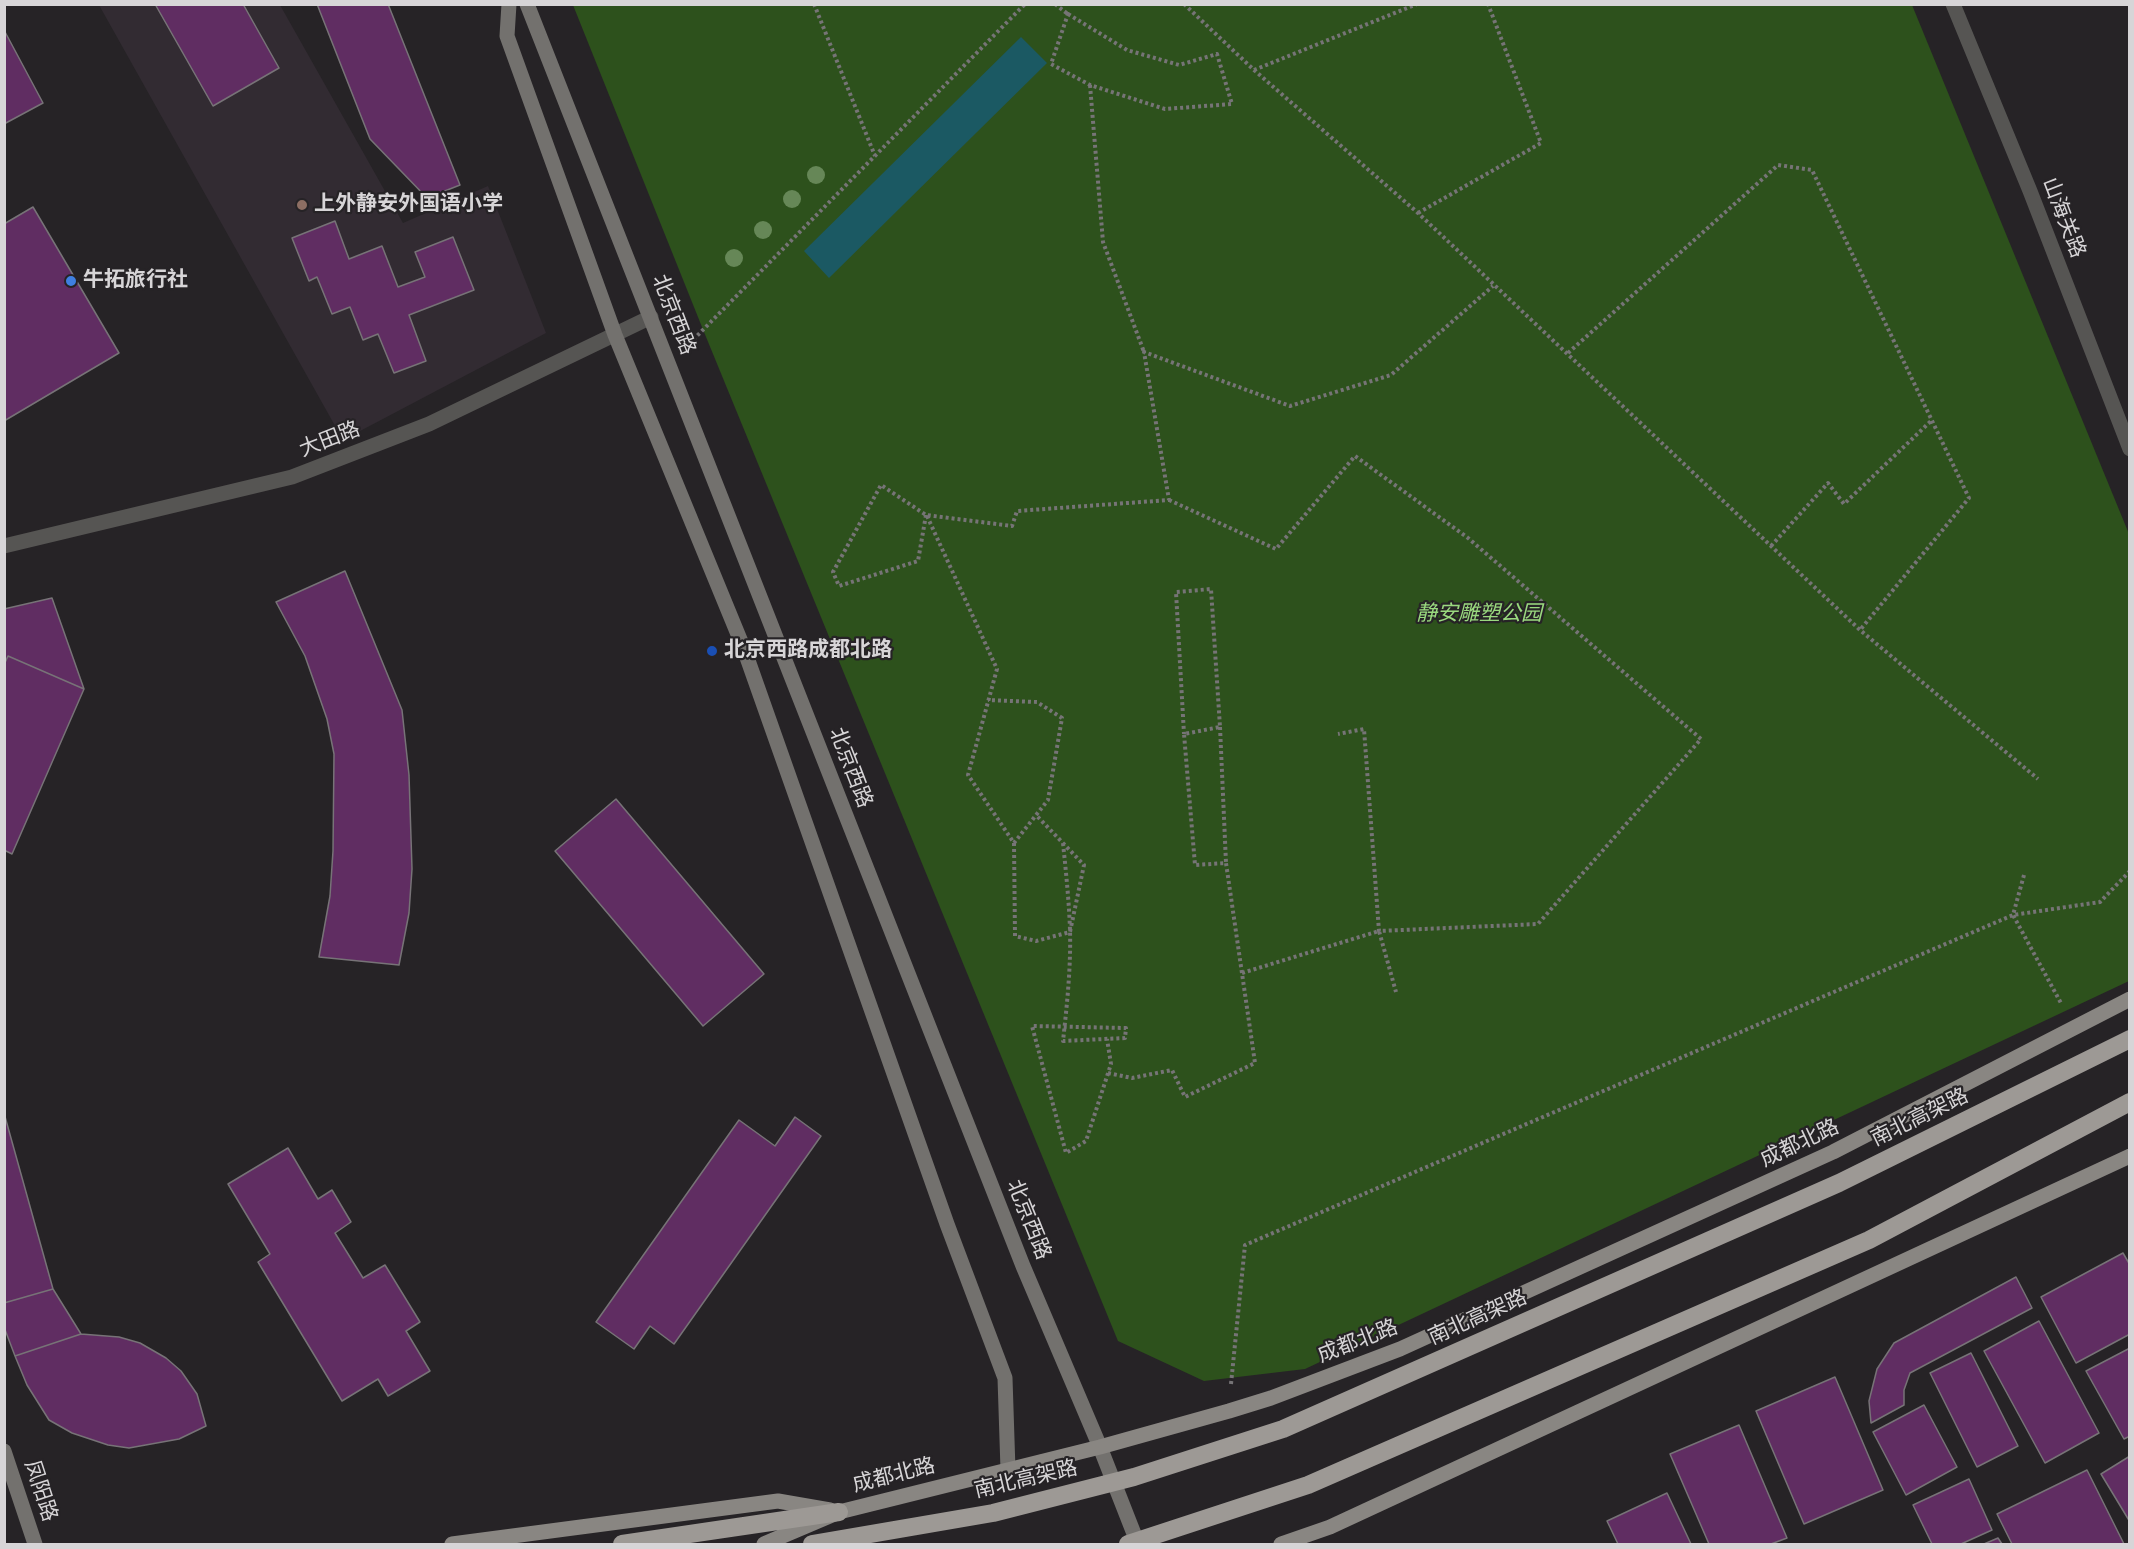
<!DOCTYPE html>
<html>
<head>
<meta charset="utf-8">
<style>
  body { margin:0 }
  #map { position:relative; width:2134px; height:1549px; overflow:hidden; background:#262326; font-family:"Times New Roman",serif }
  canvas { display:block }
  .frame { position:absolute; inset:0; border:6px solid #d7d5d7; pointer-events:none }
</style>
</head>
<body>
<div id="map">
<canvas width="2134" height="1549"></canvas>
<div class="frame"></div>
</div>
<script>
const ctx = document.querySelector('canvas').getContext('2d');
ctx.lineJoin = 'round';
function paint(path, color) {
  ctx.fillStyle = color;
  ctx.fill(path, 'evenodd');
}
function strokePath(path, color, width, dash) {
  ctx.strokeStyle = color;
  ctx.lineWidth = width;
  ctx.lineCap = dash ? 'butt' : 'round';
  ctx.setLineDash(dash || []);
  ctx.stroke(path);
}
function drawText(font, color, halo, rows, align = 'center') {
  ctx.font = font + ' "Times New Roman","Noto Sans SC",serif';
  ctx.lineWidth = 4.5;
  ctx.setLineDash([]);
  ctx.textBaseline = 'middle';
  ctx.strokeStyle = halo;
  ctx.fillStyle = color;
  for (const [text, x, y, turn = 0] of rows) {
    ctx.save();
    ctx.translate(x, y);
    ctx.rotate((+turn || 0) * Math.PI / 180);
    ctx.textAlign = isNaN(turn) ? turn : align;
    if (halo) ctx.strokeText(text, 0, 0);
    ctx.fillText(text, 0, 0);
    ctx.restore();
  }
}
const built = new Path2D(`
  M99 5H280L403 223 488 186 546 333 343 440Z`);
const green = new Path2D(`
  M573 5H1912L2129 534V981L1305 1369 1204 1381 1118 1341 704 332Z`);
const water = new Path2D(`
  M1021 37 1047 63 829 278 804 251Z`);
const building = new Path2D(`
  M155 4H243L279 68 213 106Z
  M317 4H388L460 185 427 198 370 139Z
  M4 30 43 103 4 124Z
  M33 207 119 353 4 421V224Z
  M335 221 349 259 382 246 398 287 425 277 415 252 453 237 474 290 409 315 426 361 394 373 378 334 363 340 350 307 332 314 317 277 309 281 292 238Z
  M345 571 402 710 409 775 412 869 409 913 399 965 319 957 330 896 333 851 334 754 327 719 305 656 276 602Z
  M52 598 84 689 8 656 4 665V609Z
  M8 656 84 689 12 854 4 850V665Z
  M616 799 764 974 703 1026 555 851Z
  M4 1113 53 1289 4 1303Z
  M795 1117 821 1136 674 1344 650 1326 634 1349 596 1322 739 1120 775 1146Z
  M288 1148 318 1199 332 1190 351 1222 335 1233 363 1278 385 1265 420 1322 406 1331 430 1371 388 1396 378 1379 342 1401 258 1262 270 1254 228 1184Z
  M2123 1253 2130 1265V1334L2076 1363 2041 1297Z
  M2016 1277 2032 1308 1910 1373 1904 1390V1405L1871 1423 1869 1401 1877 1369 1894 1343Z
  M53 1289 81 1334 15 1356 4 1327V1303Z
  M2039 1321 2099 1433 2045 1463 1984 1351Z
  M81 1334 119 1337 140 1343 166 1358 181 1371 197 1394 206 1426 179 1439 129 1448 108 1445 72 1433 49 1420 27 1385 15 1356Z
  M2130 1348V1436L2124 1439 2086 1371Z
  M1971 1353 2018 1446 1977 1467 1930 1373Z
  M1835 1377 1883 1490 1804 1524 1756 1411Z
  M1924 1405 1957 1467 1906 1495 1873 1432Z
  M1739 1425 1787 1538 1771 1544H1709L1670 1454Z
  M2130 1456V1522L2101 1474Z
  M2087 1470 2124 1544H2012L1997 1514Z
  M1969 1479 1992 1530 1961 1544H1932L1913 1505Z
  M1667 1493 1691 1544H1618L1607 1521Z
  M1998 1538 2002 1544H1984Z`);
const path = new Path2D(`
  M814 4 875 156
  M1055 4 1069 15
  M1184 4 1254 70 1418 213 1860 630 2038 779
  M1068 14 1127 50 1179 65 1217 54 1232 104 1165 109 1090 85 1051 64Z
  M1254 70 1417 4
  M1090 85 1103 242 1144 352
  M1418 213 1541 143 1488 4
  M689 344 1025 4
  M1568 353 1778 165 1812 170 1969 498 1860 630
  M1169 500 1276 549 1355 456 1468 538 1701 739 1538 924 1379 931 1364 729 1338 734
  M926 515 918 561 839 586 833 572 881 485 926 515 1012 526 1017 511 1169 500 1144 352 1290 406 1391 375 1493 286
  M927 516 997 669 968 775 1014 843 1048 800 1062 718 1037 702 988 700
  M1771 546 1828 483 1844 504 1932 420
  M1220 727 1226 863
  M1014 843 1015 936 1036 941 1070 932 1084 865 1036 815
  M1063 843C1066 872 1069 901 1070 930 1071 967 1067 1005 1063 1041L1125 1038 1126 1028 1032 1026 1066 1153 1086 1141 1111 1064 1107 1039
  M2024 875 2013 915 2062 1005
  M1242 973 1379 931 1396 992
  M1108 1073 1132 1078 1172 1070 1185 1097 1255 1063 1226 863 1195 865 1184 734 1220 727 1211 589 1176 592 1184 734
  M1231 1384 1245 1245 2013 915 2100 902 2130 871`);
const street = new Path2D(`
  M1953 4 2030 191 2130 449
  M4 546 292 477 429 424 651 317`);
const secondary = new Path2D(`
  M509 4 507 36 615 335 744 649 947 1224 1005 1378 1008 1470
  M527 4 1023 1266 1100 1447 1138 1544
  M4 1451 35 1544`);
const primary = new Path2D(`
  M452 1544 778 1501 830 1510
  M764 1544 839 1512 1100 1447 1229 1411 1271 1398 1400 1349 1833 1152 2130 999
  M1281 1544 1330 1527 2130 1156`);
const highway = new Path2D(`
  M622 1544 839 1512`);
const highwayBridge = new Path2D(`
  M812 1544 993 1513 1134 1477 1283 1429 1839 1183 2130 1039
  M1128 1544 1308 1485 1869 1240 2130 1102`);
const trees = [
  [816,175],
  [792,199],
  [763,230],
  [734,258]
];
const markers = [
  [302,205,6,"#8d6e63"],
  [71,281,6,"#3f7fe0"],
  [712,651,6,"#1a4fb4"]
];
const poiNames = [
  ["上外静安外国语小学",314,205],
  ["牛拓旅行社",83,281],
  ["北京西路成都北路",724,651]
];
const streetNames = [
  ["山海关路",2063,218,69],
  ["北京西路",673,315,69],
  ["大田路",330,440,-21],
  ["北京西路",850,768,69],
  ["南北高架路",1920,1118,-26],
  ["成都北路",1800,1144,-25],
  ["北京西路",1028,1220,68],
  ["南北高架路",1478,1318,-24],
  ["成都北路",1358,1342,-21],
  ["成都北路",894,1476,-14],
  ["南北高架路",1026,1480,-13],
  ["凤阳路",40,1491,72]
];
const parkNames = [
  ["静安雕塑公园",1479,614]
];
paint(built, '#322b32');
paint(green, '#2d511c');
paint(water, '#1b5963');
paint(building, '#602d62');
strokePath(building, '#777377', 1.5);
strokePath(path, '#767476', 4, [3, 3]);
strokePath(street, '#565553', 15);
strokePath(secondary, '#73716e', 15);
strokePath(primary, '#898682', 15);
strokePath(highway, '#9d9995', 18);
strokePath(highwayBridge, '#9d9995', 18);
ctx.fillStyle = '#668757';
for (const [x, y] of trees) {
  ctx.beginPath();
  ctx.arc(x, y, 9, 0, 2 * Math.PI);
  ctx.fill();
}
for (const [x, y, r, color] of markers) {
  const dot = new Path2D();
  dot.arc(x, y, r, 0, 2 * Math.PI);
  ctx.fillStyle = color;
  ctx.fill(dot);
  strokePath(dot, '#262326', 2);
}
drawText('bold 21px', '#d7d5d7', '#262326', poiNames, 'left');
drawText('21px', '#d7d5d7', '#262326', streetNames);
drawText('italic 21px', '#9ad97f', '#262326', parkNames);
</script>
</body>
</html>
